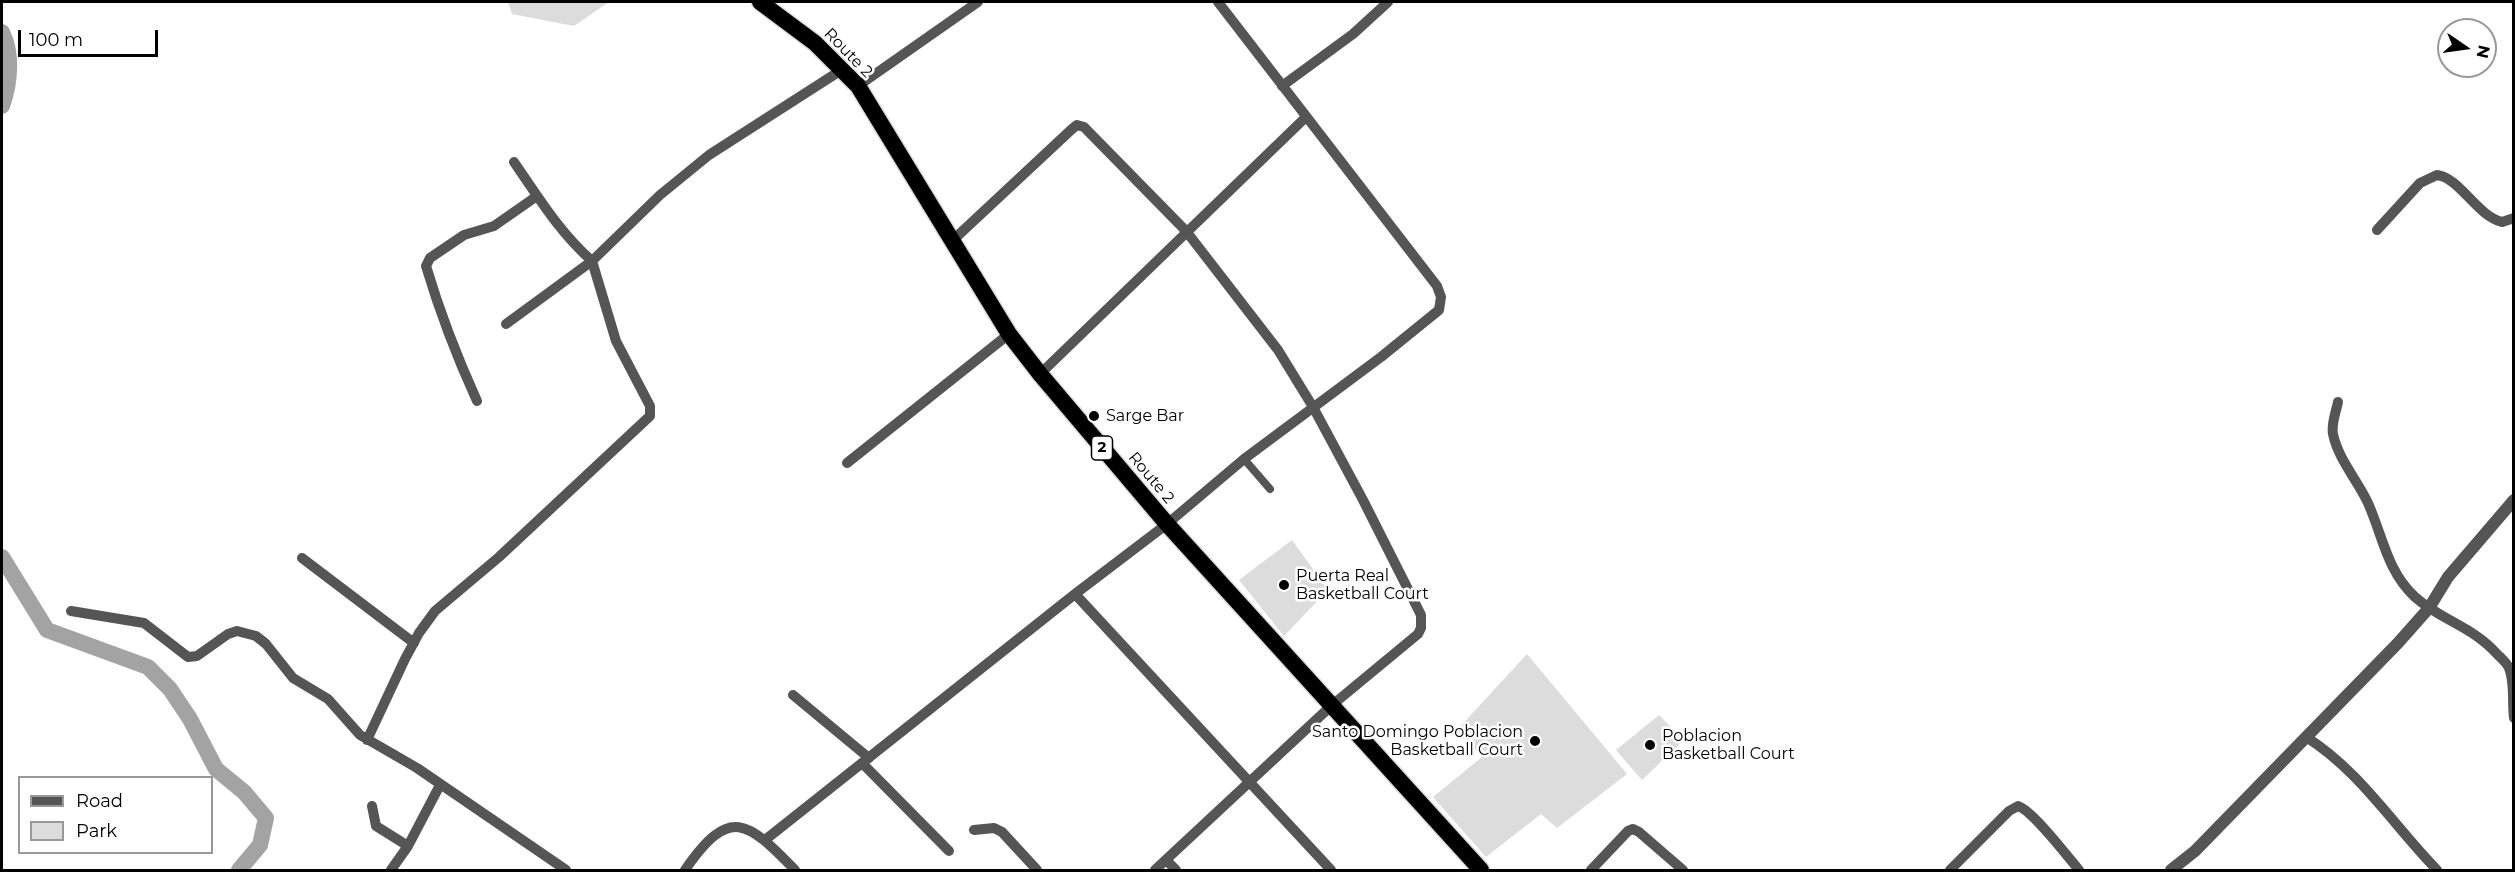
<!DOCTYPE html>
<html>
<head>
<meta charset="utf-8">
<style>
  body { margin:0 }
  #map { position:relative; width:2515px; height:872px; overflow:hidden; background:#fff; font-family:Montserrat,sans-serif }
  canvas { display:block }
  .frame { position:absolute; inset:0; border:3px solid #000; pointer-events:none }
  .legend { position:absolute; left:18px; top:776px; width:195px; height:78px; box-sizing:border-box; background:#fff; border:2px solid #999; margin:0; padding:8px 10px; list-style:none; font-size:18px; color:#000 }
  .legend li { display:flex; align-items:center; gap:12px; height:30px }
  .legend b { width:30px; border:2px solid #999 }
  .north { position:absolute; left:2437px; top:18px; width:60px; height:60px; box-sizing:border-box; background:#fff; border:2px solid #999; border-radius:50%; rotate:103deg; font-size:16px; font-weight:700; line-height:24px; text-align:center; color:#000 }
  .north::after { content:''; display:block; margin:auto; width:21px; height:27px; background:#000; clip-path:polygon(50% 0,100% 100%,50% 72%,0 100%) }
  .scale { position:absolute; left:18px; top:30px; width:140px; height:27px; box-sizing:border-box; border:3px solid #000; border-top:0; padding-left:8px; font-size:18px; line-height:21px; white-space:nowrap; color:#000; -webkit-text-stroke:4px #fff; paint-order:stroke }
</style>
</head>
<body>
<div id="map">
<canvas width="2515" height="872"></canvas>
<div class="frame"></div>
<ul class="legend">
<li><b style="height:8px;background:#555"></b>Road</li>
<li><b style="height:16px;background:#dcdcdc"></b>Park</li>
</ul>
<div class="north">N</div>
<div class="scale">100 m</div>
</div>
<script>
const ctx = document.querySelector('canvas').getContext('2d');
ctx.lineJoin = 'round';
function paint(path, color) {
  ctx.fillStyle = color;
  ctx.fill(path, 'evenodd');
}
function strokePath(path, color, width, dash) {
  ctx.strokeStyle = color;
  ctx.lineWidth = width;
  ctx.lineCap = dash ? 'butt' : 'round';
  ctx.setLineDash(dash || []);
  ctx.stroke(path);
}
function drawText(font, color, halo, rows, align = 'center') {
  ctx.font = font + ' Montserrat,sans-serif';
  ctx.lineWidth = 5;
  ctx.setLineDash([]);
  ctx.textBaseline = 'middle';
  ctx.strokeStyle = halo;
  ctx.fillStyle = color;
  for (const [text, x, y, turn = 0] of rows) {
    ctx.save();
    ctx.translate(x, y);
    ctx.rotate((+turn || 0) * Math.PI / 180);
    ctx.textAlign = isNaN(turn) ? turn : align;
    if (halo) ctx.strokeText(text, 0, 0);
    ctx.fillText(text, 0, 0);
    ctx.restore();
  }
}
const green = new Path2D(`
  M508 2H609L574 26 512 14Z
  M1292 540 1328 590 1284 636 1239 580Z
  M1527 654 1627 774 1557 828 1541 814 1486 857 1433 797 1482 757 1457 730Z
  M1659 715 1684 740 1642 780 1616 750Z`);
const river = new Path2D(`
  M2 32C13 54 10 84 2 106
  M2 557 47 630 148 667 170 689 190 719 216 769 244 792 266 818 260 845 239 870`);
const pedestrian = new Path2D(`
  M1244 459 1270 489`);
const minor = new Path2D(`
  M858 86 978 2
  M1282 86 1353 34 1388 2
  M2377 230 2420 183 2437 175C2460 178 2476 215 2502 222L2514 218
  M952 241 1072 129 1077 125 1084 127 1186 231 1278 350 1313 407 1363 500 1421 615V628L1418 634 1331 706 1155 870
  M506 324 592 261C560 233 538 197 514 162
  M1040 374 1306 117
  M477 401C457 357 440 313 426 266L430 258 464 235 494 226 537 196
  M2338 402C2336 412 2331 424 2333 434 2338 459 2358 481 2368 503 2383 537 2387 571 2415 597 2442 621 2472 626 2497 654 2501 658 2507 663 2509 668 2515 682 2512 704 2514 718
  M847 463 1009 334
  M302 558 414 643
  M1075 594 1331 870
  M71 611 144 623 188 657 197 656 228 634 237 631 256 636 266 644 293 678 328 699 360 735 417 768 566 870
  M793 695 869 758
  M2306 737C2359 770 2394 826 2437 870
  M367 740 405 659 419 633 435 611 499 557 650 416V406L616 341 592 261 660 195 709 155 843 69
  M862 763 949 851
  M372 806 376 826 408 846
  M974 830 994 828 1002 832 1037 870
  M765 840 1075 594 1167 524 1244 459 1381 357 1439 310 1441 297 1437 286 1218 2
  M1166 860 1176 870
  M391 870 408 846 440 785
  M685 870C730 805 747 821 795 870
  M1591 870 1628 831 1633 829 1639 832 1683 870
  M1950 870 2009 811 2018 806C2032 810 2068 857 2079 870`);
const tertiary = new Path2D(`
  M2171 870 2195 851 2398 643 2429 608 2448 577 2514 500`);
const trunk = new Path2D(`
  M760 2 815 43 858 86 1009 334 1040 374 1167 524 1481 870`);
const markers = [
  [1094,416,6,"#000"],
  [1284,585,6,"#000"],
  [1535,741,6,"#000"],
  [1650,745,6,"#000"]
];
const shields = [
  [1102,448,21]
];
const shieldNames = [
  ["2",1102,448]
];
const streetNames = [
  ["Route 2",848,53,46],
  ["Route 2",1151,478,50]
];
const poiNames = [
  ["Sarge Bar",1106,416],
  ["Puerta Real",1296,576],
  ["Basketball Court",1296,594],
  ["Santo Domingo Poblacion",1523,732,"right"],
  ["Basketball Court",1523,750,"right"],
  ["Poblacion",1662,736],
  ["Basketball Court",1662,754]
];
paint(green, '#dcdcdc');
strokePath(river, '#a3a3a3', 16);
strokePath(trunk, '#dbdbdb', 19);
strokePath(pedestrian, '#555', 8);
strokePath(minor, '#555', 10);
strokePath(tertiary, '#555', 12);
strokePath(trunk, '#000', 16);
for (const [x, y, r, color] of markers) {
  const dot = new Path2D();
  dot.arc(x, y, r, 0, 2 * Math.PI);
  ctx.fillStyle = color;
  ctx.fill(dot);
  strokePath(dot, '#fff', 2);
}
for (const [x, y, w] of shields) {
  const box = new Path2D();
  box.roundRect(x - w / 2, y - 12, w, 24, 4.5);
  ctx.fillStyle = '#fff';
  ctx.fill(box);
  strokePath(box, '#000', 1.5);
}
drawText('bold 15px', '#000', null, shieldNames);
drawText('16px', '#000', '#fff', streetNames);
drawText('16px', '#000', '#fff', poiNames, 'left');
</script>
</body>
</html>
